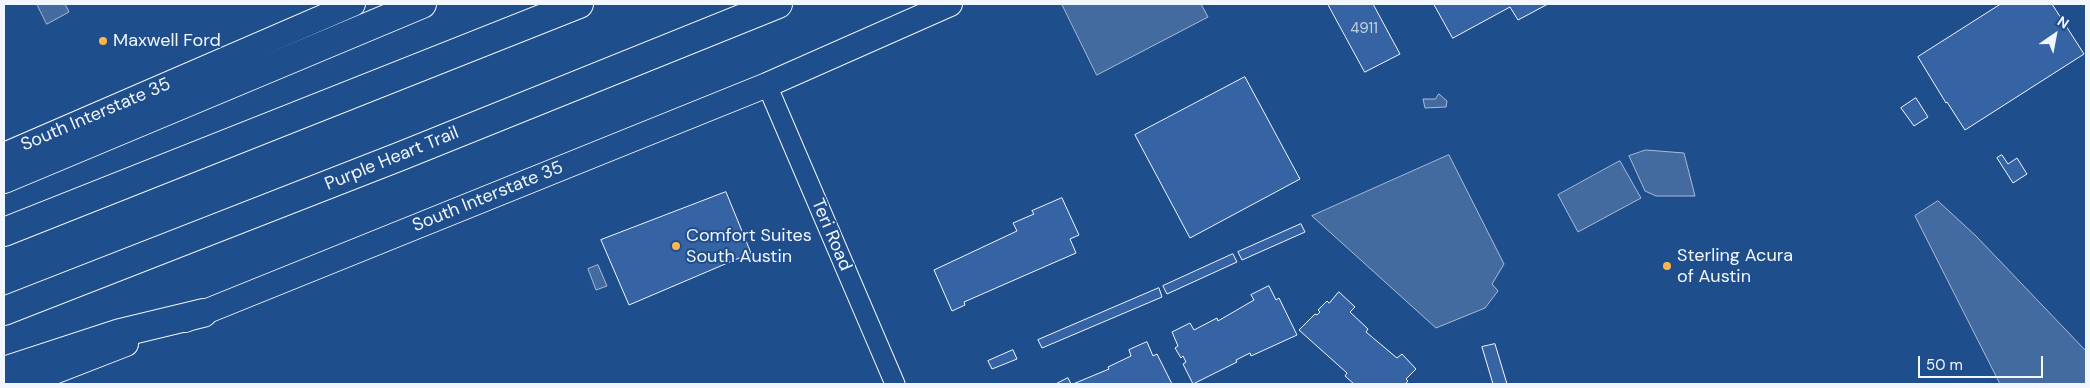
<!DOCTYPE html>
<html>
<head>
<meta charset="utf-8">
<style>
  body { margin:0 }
  #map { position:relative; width:2090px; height:388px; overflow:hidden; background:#1f4e8c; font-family:"DM Sans",sans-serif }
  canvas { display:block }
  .frame { position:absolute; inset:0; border:5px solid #f2f6ff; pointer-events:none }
  .north { position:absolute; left:2030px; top:10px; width:50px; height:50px; -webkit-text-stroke:4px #1f4e8c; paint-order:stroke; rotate:33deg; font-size:14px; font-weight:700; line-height:20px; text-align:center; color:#f2f6ff }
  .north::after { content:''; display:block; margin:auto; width:18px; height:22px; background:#f2f6ff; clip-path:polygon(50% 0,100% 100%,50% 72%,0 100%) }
  .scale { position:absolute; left:1918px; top:356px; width:125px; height:22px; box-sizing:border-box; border:2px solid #f2f6ff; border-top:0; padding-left:6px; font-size:15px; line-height:18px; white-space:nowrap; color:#f2f6ff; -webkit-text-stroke:4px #1f4e8c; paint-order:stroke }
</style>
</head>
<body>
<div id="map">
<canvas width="2090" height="388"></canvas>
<div class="frame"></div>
<div class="north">N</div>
<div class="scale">50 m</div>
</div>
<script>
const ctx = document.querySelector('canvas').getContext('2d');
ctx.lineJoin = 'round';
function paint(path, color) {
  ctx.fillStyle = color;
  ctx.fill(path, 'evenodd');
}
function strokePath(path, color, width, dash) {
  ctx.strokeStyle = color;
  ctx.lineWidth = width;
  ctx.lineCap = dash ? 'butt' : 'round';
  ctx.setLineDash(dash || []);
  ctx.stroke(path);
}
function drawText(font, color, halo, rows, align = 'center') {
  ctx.font = font + ' "DM Sans",sans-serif';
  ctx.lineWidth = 4;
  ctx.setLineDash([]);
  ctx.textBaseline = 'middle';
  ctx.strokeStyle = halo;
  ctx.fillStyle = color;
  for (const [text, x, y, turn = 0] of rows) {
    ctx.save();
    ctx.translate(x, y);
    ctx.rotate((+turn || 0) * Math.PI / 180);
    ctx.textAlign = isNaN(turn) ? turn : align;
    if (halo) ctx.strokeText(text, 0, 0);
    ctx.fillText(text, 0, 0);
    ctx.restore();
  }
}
const water = new Path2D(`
  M37 4H65L69 12 47 24Z
  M1062 4H1201L1208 17 1097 75Z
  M1439 94 1447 101 1446 107 1425 108 1423 99H1435Z
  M1646 150 1684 153 1695 196H1656L1645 191 1629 156Z
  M1449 155 1504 264 1492 284 1498 291 1485 308 1436 328 1312 216Z
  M1620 161 1641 198 1578 232 1558 195Z
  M1938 201 1976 236 2086 351V384H2000L1915 216Z
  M598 265 607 286 596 290 588 269Z`);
const building = new Path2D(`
  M1328 4H1373L1400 54 1365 72Z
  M1434 4H1548L1518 20 1510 7 1453 38Z
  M2001 4H2052L2084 54 1965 130 1947 102 1946 103 1918 57Z
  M1245 77 1300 179 1190 238 1135 135Z
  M1916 98 1928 117 1914 126 1901 108Z
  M2002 155 2008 164 2017 158 2027 174 2013 183 1997 158Z
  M726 192 751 253 629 305 601 240Z
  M1062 198 1079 235 1070 239 1076 253 964 302 965 305 952 311 934 270 1017 231 1013 223 1034 214 1032 211Z
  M1301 224 1305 232 1242 260 1238 252Z
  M1233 254 1237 262 1167 294 1163 286Z
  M1269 286 1276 300 1279 298 1297 335 1251 356 1250 353 1236 360 1237 362 1193 384 1183 364 1186 362 1183 356 1181 358 1175 348 1178 346 1172 332 1190 323 1194 330 1217 318 1218 321 1254 300 1251 295Z
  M1159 288 1162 297 1042 348 1038 340Z
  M1339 292 1355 307 1350 312 1368 329 1366 332 1397 358 1402 354 1416 369 1406 379 1408 381 1405 384H1354L1345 376 1347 373 1299 330 1315 314 1317 315 1320 312 1318 310 1327 301 1329 303Z
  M1147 342 1153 356 1157 354 1172 384H1073L1109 369 1108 367 1131 356 1129 350Z
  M1495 344 1507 384H1493L1482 347Z
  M1013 350 1017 359 992 369 988 361Z
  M1068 378 1071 384H1056Z`);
const minor = new Path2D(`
  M767 85 895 384`);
const major = new Path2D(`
  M4 155 353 4
  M185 320 767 85 950 4
  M23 384 126 344`);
const highway = new Path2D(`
  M4 179 422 4
  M4 232 579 4
  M4 311 401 156 778 4
  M4 371 120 333 203 313`);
const markers = [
  [103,41,5,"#ffb74d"],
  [676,246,5,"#ffb74d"],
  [1667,266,5,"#ffb74d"]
];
const numberNames = [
  ["4911",1364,29]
];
const poiNames = [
  ["Maxwell Ford",113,41],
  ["Comfort Suites",686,236],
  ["South Austin",686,257],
  ["Sterling Acura",1677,256],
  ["of Austin",1677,277]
];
const streetNames = [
  ["South Interstate 35",96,115,-23],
  ["Purple Heart Trail",392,159,-22],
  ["South Interstate 35",488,197,-22],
  ["Teri Road",831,235,67]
];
paint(water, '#446ba0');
strokePath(water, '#a8bbd7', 1);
paint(building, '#3563a3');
strokePath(building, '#f2f6ff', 1);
strokePath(minor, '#f2f6ff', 21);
strokePath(major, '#f2f6ff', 26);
strokePath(highway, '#f2f6ff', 30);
strokePath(minor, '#1f4e8c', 19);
strokePath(major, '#1f4e8c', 24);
strokePath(highway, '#1f4e8c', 28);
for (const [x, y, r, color] of markers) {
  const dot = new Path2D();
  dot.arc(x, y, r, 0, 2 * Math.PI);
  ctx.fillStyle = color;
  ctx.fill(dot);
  strokePath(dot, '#1f4e8c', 2);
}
drawText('15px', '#c3d1e8', null, numberNames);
drawText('18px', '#f2f6ff', '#1f4e8c', poiNames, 'left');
drawText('18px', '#f2f6ff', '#1f4e8c', streetNames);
</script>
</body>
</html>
